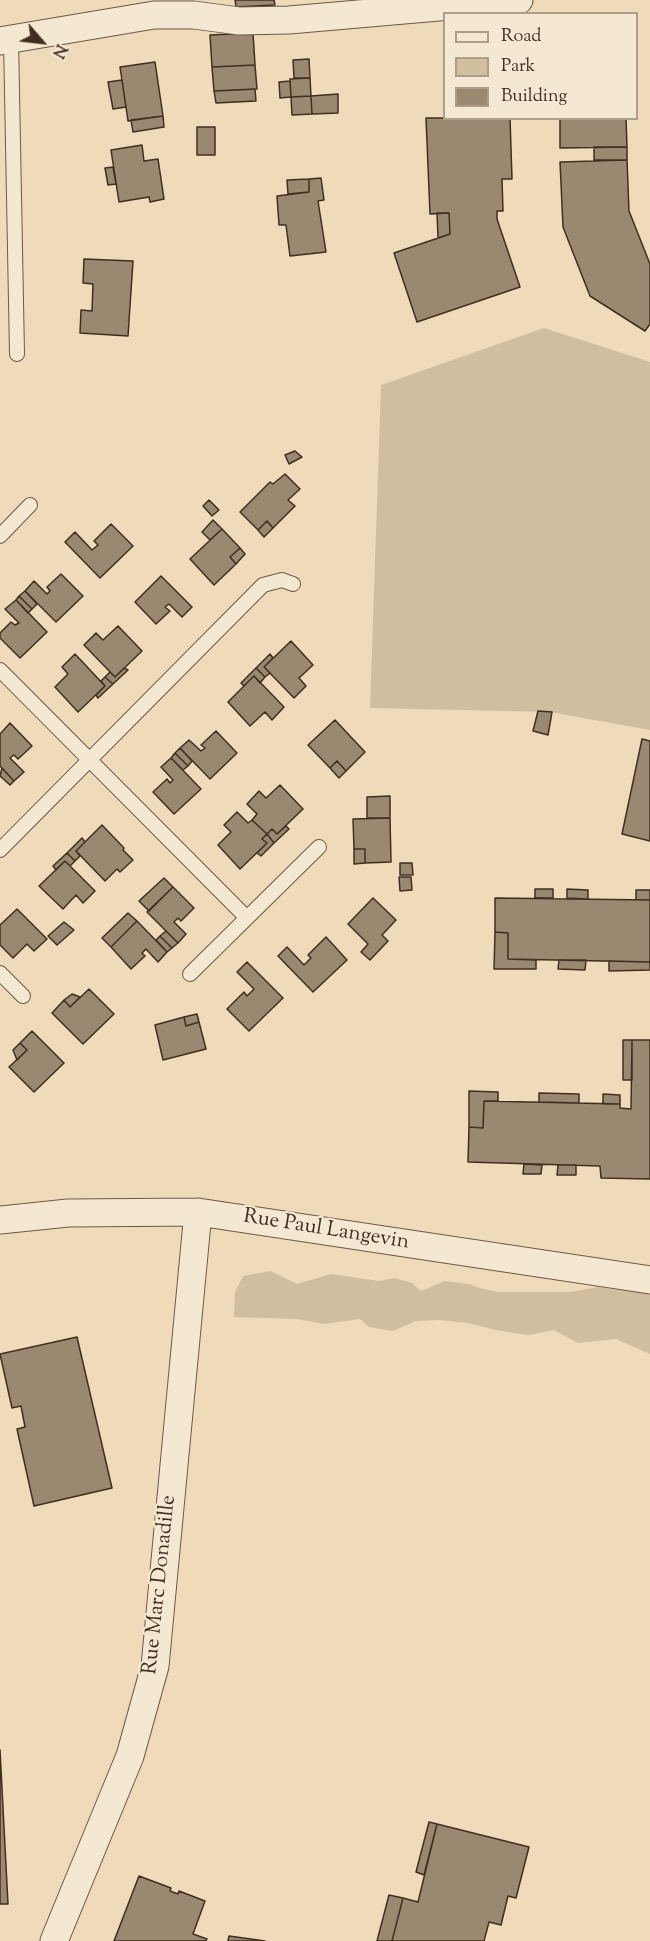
<!DOCTYPE html>
<html>
<head>
<meta charset="utf-8">
<style>
  body { margin:0 }
  #map { position:relative; width:650px; height:1941px; overflow:hidden; background:#efdbb9; font-family:"Sorts Mill Goudy",serif }
  canvas { display:block }
  .legend { position:absolute; left:443px; top:12px; width:195px; height:108px; box-sizing:border-box; background:#f5e8d2; border:2px solid #ad9e8b; margin:0; padding:8px 10px; list-style:none; font-size:18px; color:#402e21 }
  .legend li { display:flex; align-items:center; gap:12px; height:30px }
  .legend b { width:30px; border:2px solid #ad9e8b }
  .north { position:absolute; left:12px; top:12px; width:60px; height:60px; -webkit-text-stroke:4px #f5e8d2; paint-order:stroke; rotate:118deg; font-size:16px; font-weight:700; line-height:24px; text-align:center; color:#402e21 }
  .north::after { content:''; display:block; margin:auto; width:21px; height:27px; background:#402e21; clip-path:polygon(50% 0,100% 100%,50% 72%,0 100%) }
</style>
</head>
<body>
<div id="map">
<canvas width="650" height="1941"></canvas>
<ul class="legend">
<li><b style="height:8px;background:#f5e8d2"></b>Road</li>
<li><b style="height:16px;background:#d1be9f"></b>Park</li>
<li><b style="height:16px;background:#9b8870"></b>Building</li>
</ul>
<div class="north">N</div>
</div>
<script>
const ctx = document.querySelector('canvas').getContext('2d');
ctx.lineJoin = 'round';
function paint(path, color) {
  ctx.fillStyle = color;
  ctx.fill(path, 'evenodd');
}
function strokePath(path, color, width, dash) {
  ctx.strokeStyle = color;
  ctx.lineWidth = width;
  ctx.lineCap = dash ? 'butt' : 'round';
  ctx.setLineDash(dash || []);
  ctx.stroke(path);
}
function drawText(font, color, halo, rows, align = 'center') {
  ctx.font = font + ' "Sorts Mill Goudy",serif';
  ctx.lineWidth = 4.5;
  ctx.setLineDash([]);
  ctx.textBaseline = 'middle';
  ctx.strokeStyle = halo;
  ctx.fillStyle = color;
  for (const [text, x, y, turn = 0] of rows) {
    ctx.save();
    ctx.translate(x, y);
    ctx.rotate((+turn || 0) * Math.PI / 180);
    ctx.textAlign = isNaN(turn) ? turn : align;
    if (halo) ctx.strokeText(text, 0, 0);
    ctx.fillText(text, 0, 0);
    ctx.restore();
  }
}
const green = new Path2D(`
  M544 328 650 362V730L550 712 370 708 381 385Z
  M270 1271 297 1284 331 1274 379 1281 395 1278 412 1283 421 1291 445 1281 469 1284 480 1288 498 1292H570L598 1287 617 1290 632 1289 650 1295V1354L616 1339 578 1343 554 1330 528 1335 495 1330 468 1323 439 1320 416 1321 393 1331 369 1327 360 1319 324 1324 296 1319 234 1317 235 1292 243 1276Z`);
const building = new Path2D(`
  M235 0H274L275 5 236 7Z
  M253 33 255 65 212 67 210 35Z
  M309 59 310 78H294L293 60Z
  M155 62 163 116 128 121 120 67Z
  M255 65 257 89 214 91 212 67Z
  M310 78 311 96 291 97 290 79Z
  M122 80 126 107 113 109 108 82Z
  M290 81 291 97 280 98 279 82Z
  M255 89 256 101 216 103 214 91Z
  M338 94V113L312 114 311 96Z
  M311 96 312 114 292 115 291 97Z
  M163 116 164 127 133 132 131 120Z
  M426 118H510L512 179H502L503 211H497V219L520 287 417 322 394 253 450 234 449 213 430 214Z
  M560 118H626L627 147 560 148Z
  M197 127H215V155H197Z
  M142 145 144 161 158 159 164 199 150 202 149 197 119 202 111 150Z
  M594 147H627V160H594Z
  M627 160 629 211 650 264V324L645 331 590 296 563 227 560 162Z
  M113 167 116 184 108 185 105 168Z
  M321 178 324 200 318 201 326 252 290 256 286 225H279L277 196 309 192V179Z
  M309 179V192L288 194 287 180Z
  M437 213H449L450 234 438 238Z
  M84 259 133 261 128 336 80 333 81 310 92 311 93 284 83 283Z
  M295 451 302 457 289 464 285 455Z
  M285 474 300 489 288 500 295 506 273 528 267 521 258 530 240 512 270 482 273 484Z
  M209 500 219 510 212 516 203 506Z
  M213 520 222 529 210 540 202 532Z
  M267 521 273 528 264 537 258 530Z
  M111 524 133 546 100 578 65 542 75 532 92 550 98 545 94 541Z
  M222 529 240 548 230 557 236 564 214 585 190 559Z
  M240 548 245 554 236 564 230 557Z
  M61 574 83 596 56 622 25 591 34 581 47 594 50 591 47 587Z
  M161 576 192 607 182 617 169 604 165 607 170 611 156 624 135 602Z
  M25 591 37 604 32 609 19 596Z
  M19 596 32 609 28 613 16 600Z
  M16 600 47 632 20 658 0 638V633L11 622 15 625 19 623 5 609Z
  M118 626 142 651 115 677 84 645 96 633 103 640Z
  M291 641 313 665 299 678 306 686 294 698 264 667Z
  M75 654 105 686 78 712 55 687 68 674 62 667Z
  M270 654 273 658 264 667 270 673 265 677 256 668Z
  M124 668 128 670 113 684 105 677 110 672 115 677Z
  M256 668 265 677 260 683 254 676 244 686 241 683Z
  M254 676 284 707 272 720 265 712 250 726 228 702Z
  M105 677 113 684 98 698 96 695 105 686 101 681Z
  M538 711 552 712 548 735 533 731Z
  M335 720 365 752 346 771 337 761 330 768 308 745Z
  M10 723 32 746 18 759 14 755 10 758 24 772 14 781 0 766V734Z
  M216 731 237 753 210 779 180 748 189 740 201 751 205 748 201 745Z
  M642 739 650 741V841L622 834Z
  M180 748 192 761 188 766 175 753Z
  M175 753 188 766 183 770 171 758Z
  M171 758 201 789 174 814 153 792 167 779 170 783 173 780 161 767Z
  M337 761 346 771 339 778 330 768Z
  M2 768 14 781 10 785 0 776Z
  M280 785 303 809 277 834 272 829 267 834 252 820 257 814 247 804 259 791 266 798Z
  M390 796V818H367V797Z
  M237 812 248 823 252 820 267 834 262 839 267 843 240 869 218 845 231 832 224 825Z
  M390 818 391 862 365 863V849H354L353 819Z
  M102 825 124 848 123 850 133 860 120 872 117 869 105 881 76 851Z
  M286 826 289 829 274 843 267 834 272 829 277 834Z
  M267 834 274 843 261 856 257 853 267 843 262 839Z
  M82 838 85 842 76 851 80 856 75 861 67 853Z
  M354 849H365V863L354 864Z
  M67 853 75 861 70 866 65 861 56 870 53 866Z
  M65 861 95 891 83 903 76 895 63 909 39 886Z
  M400 863H412L413 875H400Z
  M399 877H411L412 890 400 891Z
  M164 878 173 887 149 911 139 901Z
  M173 887 194 908 181 921 178 918 174 922 186 934 178 943 147 912Z
  M535 889H553V898H535Z
  M567 889 588 890V899L567 898Z
  M636 890H650V900H636Z
  M373 898 396 920 382 935 388 941 370 960 361 952 368 944 348 924Z
  M495 898 650 900V962L508 959V933L495 932Z
  M17 909 47 939 34 951 27 944 13 958 0 945V925Z
  M128 913 137 921 111 947 102 938Z
  M137 921 167 952 158 962 146 949 142 953 145 956 131 969 111 947Z
  M64 922 74 930 57 945 48 936Z
  M166 931 178 943 172 948 160 936Z
  M495 932 508 933V959L536 960V969H494Z
  M160 936 172 948 167 952 156 940Z
  M326 937 347 960 313 992 278 956 287 947 304 965 311 958 308 955Z
  M559 960H586L585 970 558 969Z
  M609 961 650 962V970L609 971Z
  M247 962 283 998 249 1031 227 1009 244 992 247 996 254 989 237 972Z
  M89 989 114 1014 83 1044 52 1013 64 1000 70 1007Z
  M72 994 80 997 70 1007 64 1000Z
  M197 1014 199 1022 186 1026 184 1017Z
  M184 1017 186 1026 199 1022 206 1049 163 1060 155 1025Z
  M32 1031 64 1063 34 1092 9 1067 27 1050 20 1043Z
  M623 1040H632V1080H623Z
  M632 1040H650V1179L601 1178 600 1166 468 1162 469 1127 483 1128 484 1101 620 1104V1108L631 1109Z
  M20 1043 27 1050 17 1060 13 1050Z
  M469 1091 498 1092V1101H484L483 1128 469 1127Z
  M539 1093 579 1094V1103L539 1102Z
  M603 1094 620 1095V1104H603Z
  M524 1164 542 1165 541 1174H523Z
  M558 1165H576V1175H557Z
  M77 1337 112 1488 34 1506 17 1429 25 1427 21 1406 12 1408 0 1354Z
  M0 1750 8 1904H0Z
  M429 1822 437 1824 424 1875 416 1872Z
  M437 1824 529 1847 516 1898 508 1896 501 1925 489 1922 484 1941H392L403 1898 418 1902Z
  M139 1876 171 1888 170 1891 178 1894 179 1891 205 1901 193 1934 207 1939 206 1941H114Z
  M389 1895 403 1898 392 1941H377Z
  M229 1936 265 1941H228Z`);
const lane = new Path2D(`
  M11 39 17 354
  M0 536 30 505
  M0 670 246 917
  M0 850 263 585 282 580 293 584
  M0 973 23 996
  M190 974 319 847`);
const street = new Path2D(`
  M0 41 154 15H194L239 21 289 20 519 0
  M0 1220 68 1213 198 1212 650 1280
  M54 1941 130 1756 155 1666 198 1212`);
const streetNames = [
  ["Rue Paul Langevin",326,1231,9],
  ["Rue Marc Donadille",161,1585,-84]
];
paint(green, '#d1be9f');
paint(building, '#9b8870');
strokePath(building, '#402e21', 1.5);
strokePath(lane, '#6c5947', 16);
strokePath(street, '#6c5947', 29);
strokePath(lane, '#f5e8d2', 14);
strokePath(street, '#f5e8d2', 27);
drawText('21px', '#402e21', '#f5e8d2', streetNames);
</script>
</body>
</html>
